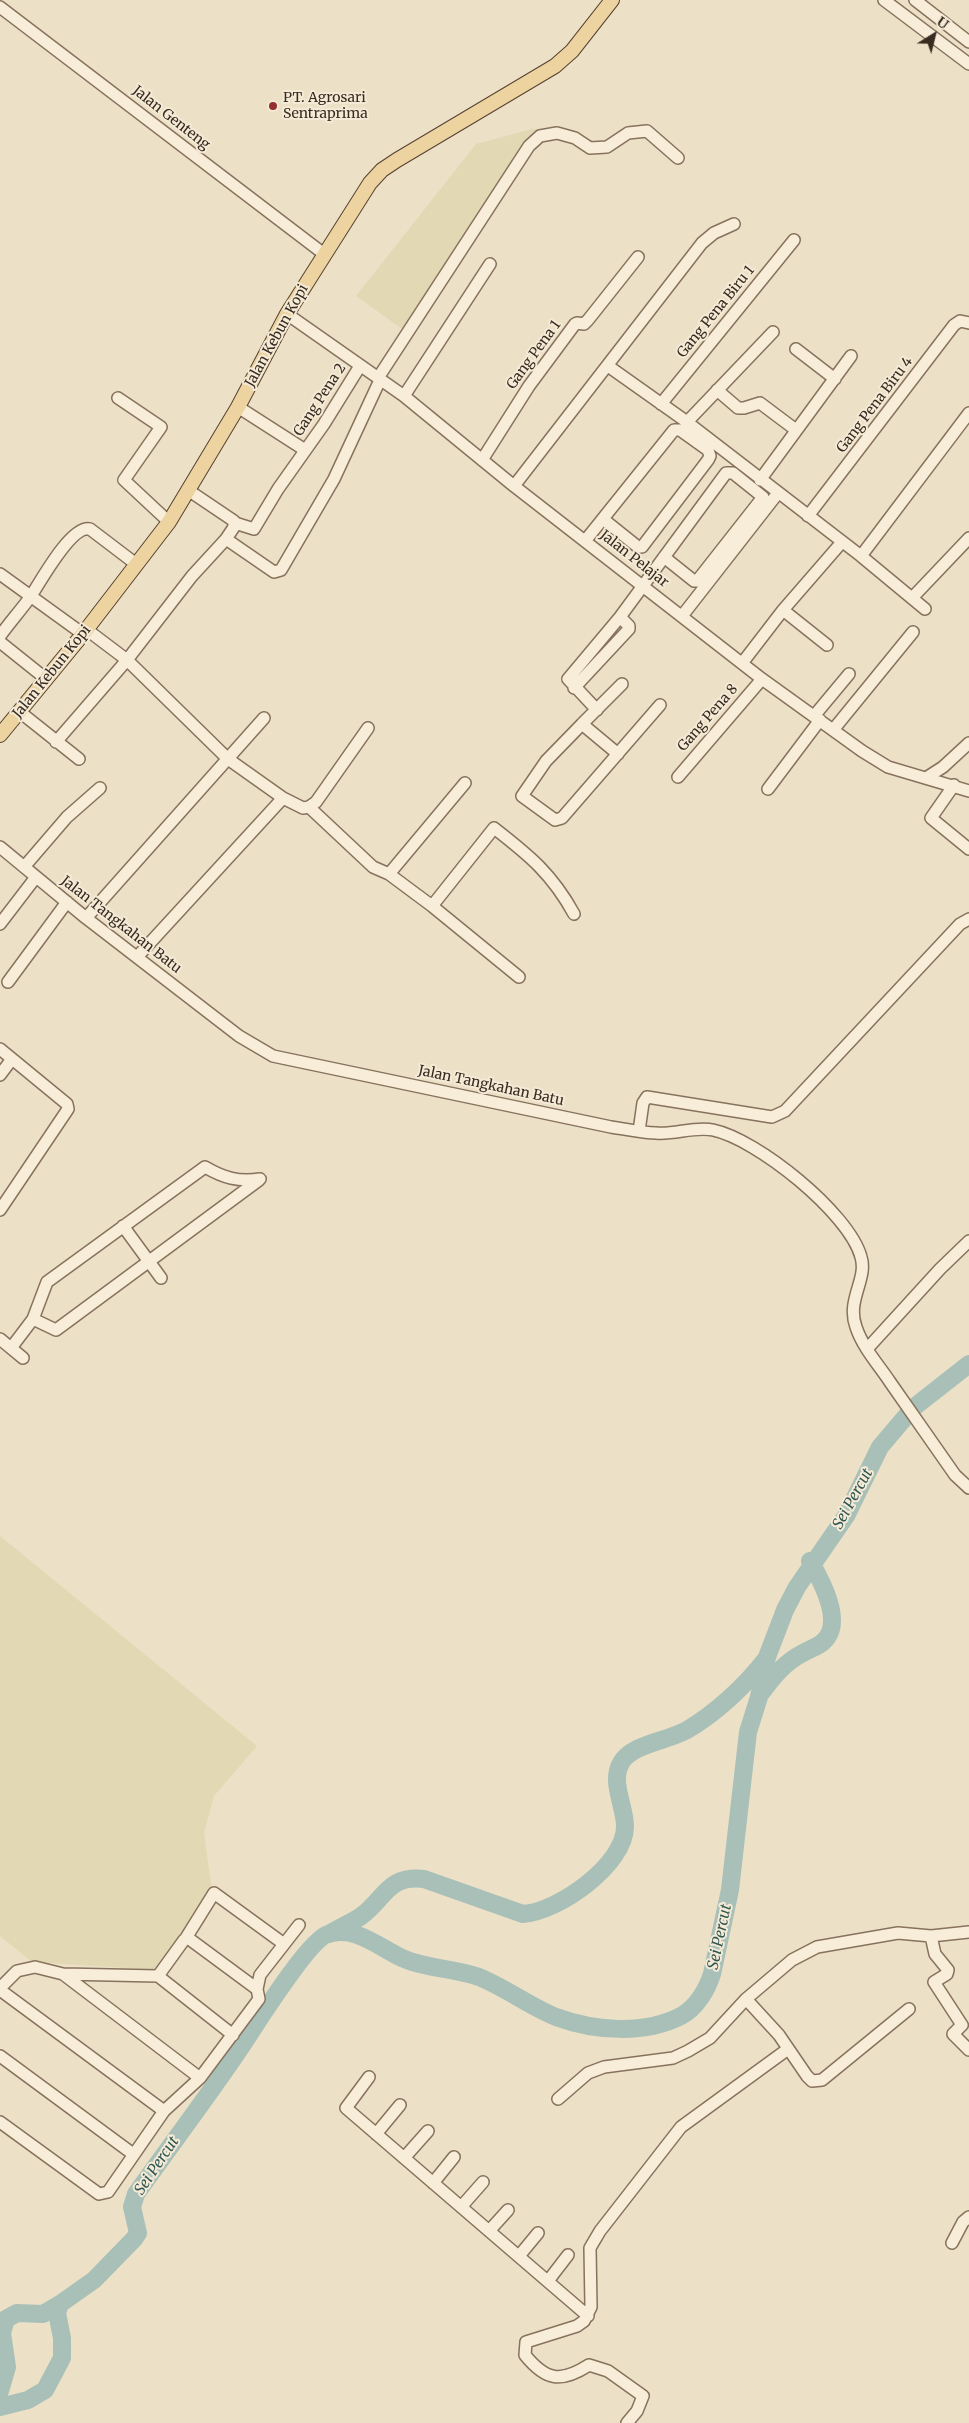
<!DOCTYPE html>
<html>
<head>
<meta charset="utf-8">
<style>
  body { margin:0 }
  #map { position:relative; width:969px; height:2423px; overflow:hidden; background:#ece0c6; font-family:Merriweather,serif }
  canvas { display:block }
  .north { position:absolute; left:909px; top:10px; width:50px; height:50px; -webkit-text-stroke:4px #f4ead6; paint-order:stroke; rotate:36deg; font-size:14px; font-weight:700; line-height:20px; text-align:center; color:#382b20 }
  .north::after { content:''; display:block; margin:auto; width:18px; height:22px; background:#382b20; clip-path:polygon(50% 0,100% 100%,50% 72%,0 100%) }
</style>
</head>
<body>
<div id="map">
<canvas width="969" height="2423"></canvas>
<div class="north">U</div>
</div>
<script>
const ctx = document.querySelector('canvas').getContext('2d');
ctx.lineJoin = 'round';
function paint(path, color) {
  ctx.fillStyle = color;
  ctx.fill(path, 'evenodd');
}
function strokePath(path, color, width, dash) {
  ctx.strokeStyle = color;
  ctx.lineWidth = width;
  ctx.lineCap = dash ? 'butt' : 'round';
  ctx.setLineDash(dash || []);
  ctx.stroke(path);
}
function drawText(font, color, halo, rows, align = 'center') {
  ctx.font = font + ' Merriweather,serif';
  ctx.lineWidth = 4;
  ctx.setLineDash([]);
  ctx.textBaseline = 'middle';
  ctx.strokeStyle = halo;
  ctx.fillStyle = color;
  for (const [text, x, y, turn = 0] of rows) {
    ctx.save();
    ctx.translate(x, y);
    ctx.rotate((+turn || 0) * Math.PI / 180);
    ctx.textAlign = isNaN(turn) ? turn : align;
    if (halo) ctx.strokeText(text, 0, 0);
    ctx.fillText(text, 0, 0);
    ctx.restore();
  }
}
const farmland = new Path2D(`
  M532 129H543L412 336 356 296 476 144Z
  M0 1536 257 1746 214 1796 204 1833 212 1891 159 1970 32 1962 0 1936Z`);
const river = new Path2D(`
  M762 1692C773 1677 785 1662 803 1653 810 1649 817 1647 823 1642 845 1623 821 1580 810 1561
  M329 1934C339 1928 350 1923 360 1917 386 1899 386 1875 424 1879L523 1914C558 1912 626 1864 625 1826 625 1806 610 1782 621 1763 631 1744 668 1741 687 1730 716 1713 745 1686 766 1659
  M0 2391 7 2367 2 2333 6 2319 17 2313 43 2314 60 2304
  M0 2407 28 2400 45 2390 62 2358V2338L57 2313 60 2304 94 2280 134 2239 138 2233 132 2207 136 2194C170 2146 206 2099 239 2050 254 2028 308 1940 328 1934 355 1925 380 1948 402 1958 426 1969 454 1968 479 1977 506 1988 529 2006 556 2017 594 2031 644 2035 681 2016 696 2008 707 1990 712 1974L730 1890 748 1732 759 1697 767 1657 785 1610 797 1587 846 1516 880 1447 913 1408 969 1364`);
const minor = new Path2D(`
  M884 0 969 64
  M915 0 969 42
  M0 7 324 254
  M287 314 404 396 514 486 762 679 862 751 888 767 969 791
  M796 349 835 379
  M608 366 687 422 861 556 925 609
  M378 378 529 146 540 136 557 133 575 138 590 148 607 147 628 133 647 131 678 158
  M717 390 738 408H744L760 403 796 430
  M404 396 490 264
  M118 398 161 427 124 480 169 522
  M661 404 794 240
  M238 407 305 450
  M687 422 773 332
  M482 460 529 386 575 324 577 323 584 324 588 320 638 257
  M760 480 851 356
  M514 486 702 243 714 233 734 224
  M808 516 954 325 960 321 969 323
  M235 523 254 529 278 489 324 424 360 366
  M226 539 274 572 281 570 334 479 380 380
  M585 541 674 430H680L708 450 710 456 708 460 642 547H638L603 519
  M861 556 969 413
  M0 574 83 634
  M912 598 969 538
  M783 610 827 645
  M682 616 778 493
  M86 629 127 660 228 759 283 798 303 808 309 807 316 802 368 728
  M0 636C10 622 21 610 31 596 41 581 71 525 90 529L136 564
  M0 642 45 678
  M743 662 783 610 842 542
  M574 688 629 629V626L620 617
  M597 710 568 679 620 617 726 473H733L763 497 697 581H694L664 557
  M20 712 79 759
  M814 716 849 674
  M582 724 546 761 522 796 555 820 562 818 660 705
  M833 730 913 632
  M56 742 127 660 192 576 226 539 234 527V521L188 490
  M618 754 582 724 622 684
  M678 777 762 679
  M926 778 943 767 969 743
  M954 785 931 818 969 849
  M768 789 820 720
  M309 807 373 867 389 874 432 906 519 977
  M0 847 86 918 239 1036 273 1056 611 1127C626 1129 641 1133 656 1133 674 1135 695 1126 713 1130 757 1139 849 1213 861 1257 868 1279 846 1300 856 1327 863 1348 878 1364 890 1382 912 1413 933 1444 955 1475L969 1488
  M24 867 67 817 100 788
  M389 874 465 783
  M432 906 494 828C530 856 552 874 574 914
  M86 918 264 718
  M0 924 36 877
  M137 957 283 798
  M8 982 67 902
  M0 1049 67 1104 68 1109 0 1210
  M0 1075 12 1059
  M639 1131 643 1103 647 1097 772 1117 785 1111 960 924 969 919
  M123 1226 161 1278
  M33 1319 56 1330 259 1180
  M0 1339 23 1358
  M11 1348 33 1319 47 1282 205 1167C224 1178 238 1182 260 1179
  M867 1349 940 1269 969 1241
  M931 1936 935 1954 948 1970 947 1974 934 1982 962 2025 953 2034 969 2050
  M186 1938 214 1893 284 1944
  M63 1974 200 2078
  M158 1976 233 2035
  M0 1988 17 1971 35 1967 63 1974 158 1976 184 1940 188 1938 257 1989 259 1999 200 2078 164 2111 108 2192 99 2194 0 2122
  M257 1989 260 1975 299 1925
  M0 1990 164 2111
  M746 1999 779 2035 807 2076 812 2081 822 2080 909 2009
  M0 2056 133 2154
  M369 2077 346 2108 588 2316
  M558 2099 588 2073 604 2067 673 2058 688 2051 710 2038 746 1999 792 1960 817 1947 898 1933 931 1936 969 1932
  M376 2134 400 2105
  M404 2158 428 2131
  M433 2183 454 2157
  M461 2207 483 2182
  M489 2231 508 2210
  M952 2243 963 2222 969 2217
  M519 2256 538 2233
  M548 2281 568 2255
  M627 2423 637 2411 643 2396 608 2371 589 2365C561 2383 546 2381 525 2355L526 2342 577 2326 584 2321 591 2307 590 2248 600 2231 681 2127 788 2049`);
const major = new Path2D(`
  M0 735 83 634 169 522 238 407 287 314 370 183 382 170 397 160 555 66 572 51 612 0`);
const markers = [
  [273,106,5,"#933033"]
];
const poiNames = [
  ["PT. Agrosari",283,98],
  ["Sentraprima",283,114]
];
const streetNames = [
  ["Jalan Genteng",171,118,38],
  ["Gang Pena Biru 1",716,312,-51],
  ["Jalan Kebun Kopi",277,336,-61],
  ["Gang Pena 1",534,355,-54],
  ["Gang Pena 2",320,400,-57],
  ["Gang Pena Biru 4",875,405,-53],
  ["Jalan Pelajar",634,559,38],
  ["Jalan Kebun Kopi",52,672,-51],
  ["Gang Pena 8",708,718,-49],
  ["Jalan Tangkahan Batu",121,925,38],
  ["Jalan Tangkahan Batu",491,1086,12]
];
const waterNames = [
  ["Sei Percut",853,1499,-61],
  ["Sei Percut",720,1937,-78],
  ["Sei Percut",157,2166,-56]
];
paint(farmland, '#e2d9b4');
strokePath(river, '#a8c0b8', 18);
strokePath(minor, '#87725d', 14);
strokePath(major, '#554031', 16);
strokePath(minor, '#f7edd9', 11);
strokePath(major, '#edd3a0', 14);
for (const [x, y, r, color] of markers) {
  const dot = new Path2D();
  dot.arc(x, y, r, 0, 2 * Math.PI);
  ctx.fillStyle = color;
  ctx.fill(dot);
  strokePath(dot, '#f4ead6', 2);
}
drawText('14px', '#382b20', '#f4ead6', poiNames, 'left');
drawText('14px', '#382b20', '#f4ead6', streetNames);
drawText('italic 15px', '#305753', '#f4ead6', waterNames);
</script>
</body>
</html>
